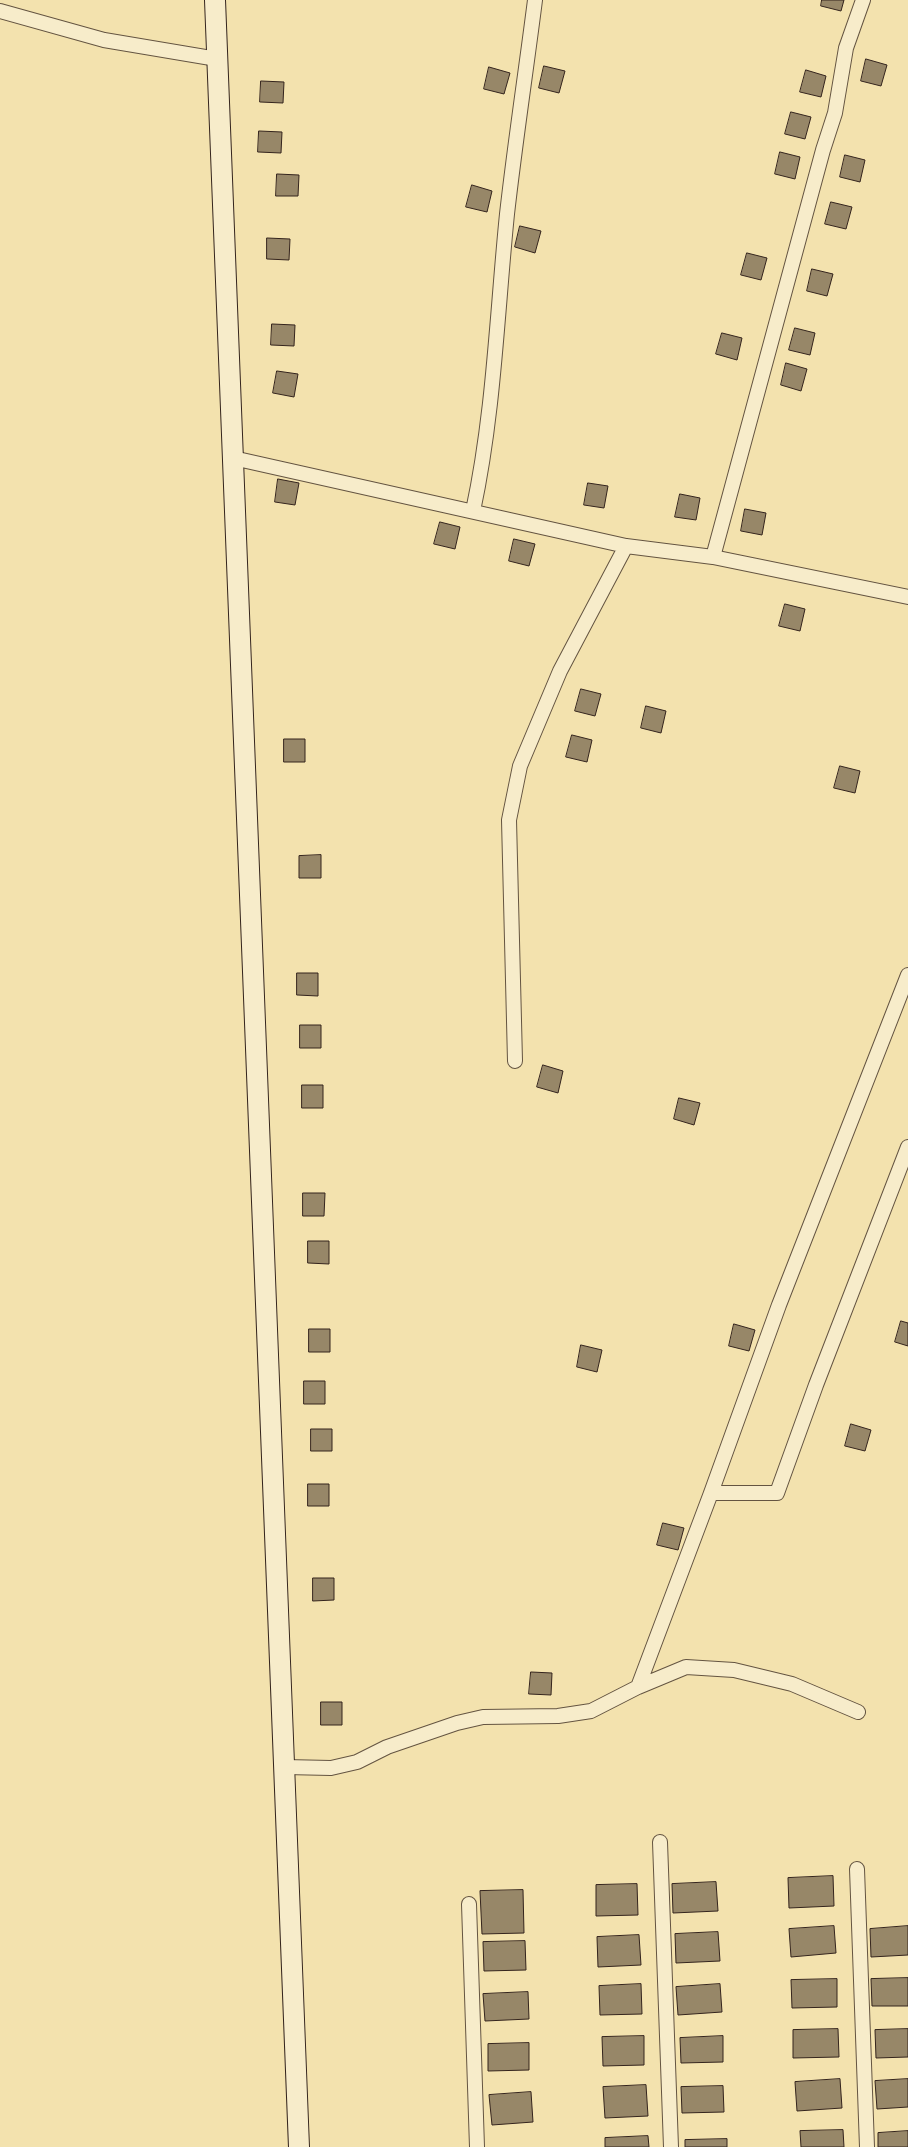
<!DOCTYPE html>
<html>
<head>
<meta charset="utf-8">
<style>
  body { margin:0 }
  canvas { display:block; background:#f3e2ae }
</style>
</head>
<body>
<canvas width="908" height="2147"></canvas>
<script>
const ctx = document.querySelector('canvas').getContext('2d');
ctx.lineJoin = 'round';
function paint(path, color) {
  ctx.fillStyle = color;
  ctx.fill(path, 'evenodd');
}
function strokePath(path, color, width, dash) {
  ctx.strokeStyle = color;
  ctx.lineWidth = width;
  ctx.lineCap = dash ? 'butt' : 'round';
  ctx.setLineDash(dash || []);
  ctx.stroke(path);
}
const building = new Path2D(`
  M822 0H844L841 11 821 6Z
  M866 59 887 65 881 86 861 81Z
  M544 66 565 71 559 93 539 88Z
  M489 67 510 73 504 94 484 89Z
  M806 70 826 76 821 97 800 92Z
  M261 81 284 82 283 103 260 102Z
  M791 112 811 117 805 139 785 134Z
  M259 131 282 132 281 153 258 152Z
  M780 152 800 157 795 179 775 174Z
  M845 155 865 160 860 182 840 177Z
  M277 174 299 175 298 196H276Z
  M472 185 492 191 487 212 466 207Z
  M831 202 852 207 846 229 825 224Z
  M520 226 541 231 535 253 515 247Z
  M267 238 290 239 289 260 267 259Z
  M747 253 767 258 761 280 741 275Z
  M812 269 833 274 827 296 807 291Z
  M272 324 295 325 294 346 271 345Z
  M795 328 815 333 810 355 789 350Z
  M722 333 742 338 737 360 716 354Z
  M786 363 807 369 801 391 781 385Z
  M277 371 298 374 294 397 273 393Z
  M278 479 299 483 295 505 275 502Z
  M588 483 608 486 604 508 584 505Z
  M680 494 700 498 696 520 675 517Z
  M745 509 766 513 762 535 741 531Z
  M440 522 460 527 455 549 434 544Z
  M514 539 535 544 529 566 509 561Z
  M785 604 805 609 800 631 779 626Z
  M581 689 601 694 595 716 575 711Z
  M646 706 666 711 661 733 641 728Z
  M572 735 592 740 587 762 566 757Z
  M284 739H305V762H284Z
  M840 766 860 771 855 793 834 788Z
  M321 855V878H299V856Z
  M297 973H318V996L297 995Z
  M300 1025H321V1048H300Z
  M543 1065 563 1071 558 1093 537 1087Z
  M302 1085H323V1108H302Z
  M679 1098 700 1103 694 1125 674 1119Z
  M303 1193H325L324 1216H303Z
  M308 1241H329V1264L308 1263Z
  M901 1321 908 1323V1346L895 1342Z
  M734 1324 755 1330 749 1351 729 1346Z
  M309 1329H330V1352H309Z
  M581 1345 602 1350 597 1372 577 1367Z
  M304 1381H325V1404H304Z
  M851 1424 871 1430 865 1451 845 1446Z
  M311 1429H332V1451H311Z
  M308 1484H329V1506H308Z
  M663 1523 684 1528 678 1550 657 1545Z
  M313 1578H334V1600L313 1601Z
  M531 1672 552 1673 551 1695 529 1694Z
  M321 1702H342V1725H321Z
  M833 1876 834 1906 789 1908 788 1878Z
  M716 1882 718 1911 673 1913 672 1884Z
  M637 1884 638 1915 596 1916V1885Z
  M523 1890 524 1933 482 1934 480 1891Z
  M834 1926 836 1953 791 1957 789 1929Z
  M908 1926V1955L871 1957 870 1929Z
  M718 1932 720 1961 676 1963 675 1934Z
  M639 1935 641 1965 598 1967 597 1937Z
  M525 1941 526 1970 484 1971 483 1942Z
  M908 1978V2006H872L871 1979Z
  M837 1979V2007L792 2008 791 1980Z
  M641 1984 642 2014 600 2015 599 1986Z
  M720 1984 722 2012 678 2015 676 1987Z
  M528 1992 529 2019 485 2021 483 1994Z
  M838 2029 839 2057 793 2058V2030Z
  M908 2029V2057L876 2058 875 2030Z
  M644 2036V2065L603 2066 602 2037Z
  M723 2036V2062L681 2063 680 2038Z
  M529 2043V2070L488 2071V2044Z
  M840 2079 842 2108 797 2111 795 2082Z
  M908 2079V2107L877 2109 875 2081Z
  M646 2085 648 2116 605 2118 603 2087Z
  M723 2086 724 2112 682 2113 681 2087Z
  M531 2092 533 2122 492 2125 489 2095Z
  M843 2130 844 2147H801L800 2131Z
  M908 2131V2147H878V2133Z
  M648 2136 649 2147H605V2138Z
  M727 2139V2147H685V2140Z`);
const street = new Path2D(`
  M0 11 104 40 217 59
  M233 458 626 546 713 557 908 597
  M473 511C494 413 497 313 507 214 515 143 526 71 535 0
  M713 557 823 150 835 113 846 48 863 0
  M515 1061 509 820 520 766 560 671 626 546
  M711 1493H777L816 1385 908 1147
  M638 1687 711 1493 779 1305 908 975
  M285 1767 331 1768 357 1762 387 1747 457 1723 483 1717 558 1716 591 1711 638 1687 686 1667 734 1670 792 1684 858 1712
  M660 1842 671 2147
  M857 1869 867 2147
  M469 1904 477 2147`);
const secondary = new Path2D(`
  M215 0 299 2147`);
paint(building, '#978768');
strokePath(building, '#34241d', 1);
strokePath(street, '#645441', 16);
strokePath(secondary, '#34241d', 22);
strokePath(street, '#f7ecca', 14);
strokePath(secondary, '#f7ecca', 20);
</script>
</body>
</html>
